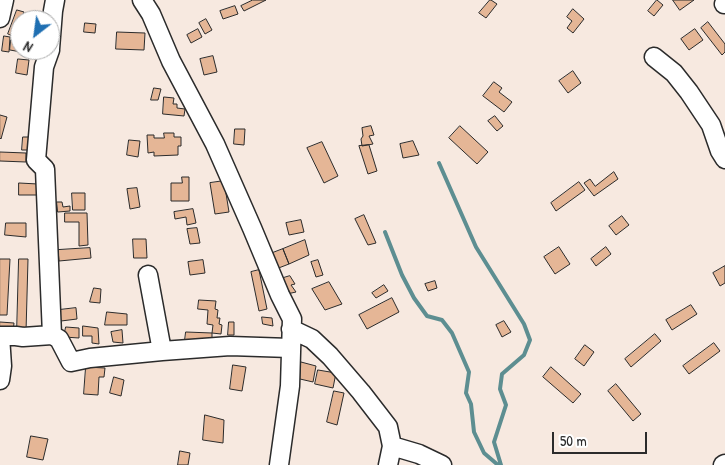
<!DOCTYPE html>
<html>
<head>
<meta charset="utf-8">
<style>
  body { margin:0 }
  #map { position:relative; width:725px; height:465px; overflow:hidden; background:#f7e9e0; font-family:"Patrick Hand",sans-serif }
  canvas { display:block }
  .north { position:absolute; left:10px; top:10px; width:50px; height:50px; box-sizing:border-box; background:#fff; border:1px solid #aaa; border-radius:50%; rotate:210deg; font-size:14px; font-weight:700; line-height:20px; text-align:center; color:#2b2b2b }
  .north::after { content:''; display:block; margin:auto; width:18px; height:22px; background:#1f6fb2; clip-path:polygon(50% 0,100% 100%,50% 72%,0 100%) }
  .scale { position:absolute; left:552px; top:432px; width:95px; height:22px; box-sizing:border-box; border:2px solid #2b2b2b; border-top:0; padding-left:6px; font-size:15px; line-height:18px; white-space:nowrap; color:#2b2b2b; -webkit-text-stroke:4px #fff; paint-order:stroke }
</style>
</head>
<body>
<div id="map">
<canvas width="725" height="465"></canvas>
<div class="north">N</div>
<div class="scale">50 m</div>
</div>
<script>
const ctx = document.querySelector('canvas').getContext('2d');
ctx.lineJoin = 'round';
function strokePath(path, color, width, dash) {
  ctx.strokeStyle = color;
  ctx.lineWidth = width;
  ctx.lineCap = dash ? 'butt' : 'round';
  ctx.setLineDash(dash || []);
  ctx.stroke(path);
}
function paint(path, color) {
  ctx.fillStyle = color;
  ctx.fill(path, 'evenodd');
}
const stream = new Path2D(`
  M439 163 476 247 524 324 530 340 524 355 502 374 500 389 506 405 494 442 501 465
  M385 232 402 275 414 298 427 316 442 320 452 333 469 372 466 393 471 404 474 432 484 453 498 465`);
const building = new Path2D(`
  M253 0H266L244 11 241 6Z
  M490 0H491L497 4 486 18 479 13Z
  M657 0 663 5 654 16 648 11Z
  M673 0H694L680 10Z
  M235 6 238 14 223 19 220 11Z
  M573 9 584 19 573 33 567 28 572 21 567 17Z
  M17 10 24 12 21 20H20L15 37 8 34Z
  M206 19 212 30 205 34 199 23Z
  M708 22 725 44V52L722 55 701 28Z
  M85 23 96 24 95 33 84 32Z
  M198 29 202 37 191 43 187 35Z
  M695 29 703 40 689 50 681 39Z
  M117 32 145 33 144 50 116 49Z
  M4 36 10 37 9 52 2 51Z
  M11 40 20 41V50H44L43 56 10 50Z
  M213 56 217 72 204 75 200 59Z
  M18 59 29 60 27 75 16 73Z
  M573 71 581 83 568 93 559 81Z
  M494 82 502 88 499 92 512 102 504 112 483 96Z
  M154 88 161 89 158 100H151Z
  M164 97 174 98 173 104H177V108L185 109 184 116 163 114Z
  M0 115 7 117 1 139 0 138Z
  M495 116 503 126 497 131 488 121Z
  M371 126 374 135 369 136 373 144 362 146 361 139 363 136 362 128Z
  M460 126 488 152 477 164 449 138Z
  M235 129H245L244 145 234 144Z
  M164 133H174V137H181V146H178V155L154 156V152L148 153 147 135H154V138H164Z
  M23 137H30L29 150H22Z
  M129 140 140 141 138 157 127 155Z
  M413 141 419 155 403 158 400 144Z
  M322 142 338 176 324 183 307 148Z
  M369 145 377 171 368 174 359 146Z
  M0 152 26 153V162L0 161Z
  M614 172 618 179 594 196 584 183 590 179 595 186Z
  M182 177H189V201H171V183H182Z
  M224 181 229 212 215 214 210 183Z
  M579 182 585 190 556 211 551 203Z
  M19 183 38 184V195H19Z
  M137 188 140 207 130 209 127 189Z
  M72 193H85V210H73Z
  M57 202H62L63 207 70 206V211L58 212Z
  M193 209 196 223 187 225 186 217 175 219 174 212Z
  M65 213H87L88 245 79 246V222H65Z
  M364 215 376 243 368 245 355 219Z
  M622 216 629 225 616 235 609 226Z
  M301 220 304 232 289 235 286 223Z
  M6 223H26V237L5 235Z
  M197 228 200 243 190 244 187 229Z
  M133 239H146L147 258H134Z
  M305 240 309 255 289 264 283 249Z
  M559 247 570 264 555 274 544 257Z
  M606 247 611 254 596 266 591 259Z
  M90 248 91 258 59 261 58 250Z
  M283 249 289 264 276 269 270 254Z
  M0 259H10L7 315H0Z
  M19 259H28L26 332H17Z
  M203 260 205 273 190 275 188 262Z
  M318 260 323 275 316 277 311 262Z
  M725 266V283L720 286 713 273Z
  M259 270 267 309 259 311 251 272Z
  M290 276 295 284 291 285 296 292 287 294 280 279Z
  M435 281 437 288 428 291 425 284Z
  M329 282 342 304 325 310 312 289Z
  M384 285 388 291 376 298 372 293Z
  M94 288 101 289 100 303 90 302Z
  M392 298 399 312 367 329 359 315Z
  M199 300 216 301 215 309 218 310 217 318H220L219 324 222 325 221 334 212 333 213 325 207 324 208 310 198 309Z
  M691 305 697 314 672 330 666 320Z
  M76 308 77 319 61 321 59 310Z
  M107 312 127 314V325H105Z
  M262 317 272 318 273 326 263 324Z
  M504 321 511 332 502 337 496 325Z
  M0 322 14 323 13 332 0 331Z
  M229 322H234V335H228Z
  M83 326 98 328 99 344 92 343V336H83Z
  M66 327 79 328V338L64 337Z
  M122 330 123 343 113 342 111 332Z
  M186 332 212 333V342L185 340Z
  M655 334 661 341 631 367 625 359Z
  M714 343 720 351 689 374 683 366Z
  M585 345 594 352 584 366 575 359Z
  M301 362 316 366 313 382 300 379Z
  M233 365 246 367 242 391 230 389Z
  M86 367 105 368 104 377H99L98 395 84 394Z
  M551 367 581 394 573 403 543 377Z
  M318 370 336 373 333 388 315 384Z
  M114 377 124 380 121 396 110 393Z
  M616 384 641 414 633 421 608 391Z
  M334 391 344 393 337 425 327 422Z
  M205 415 224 420 223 443 203 440Z
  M31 436 48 439 43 460 27 457Z
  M180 451 190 453 188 465H178Z`);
const minor = new Path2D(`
  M142 0 151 14 171 61 215 144 252 228 280 295 292 319 290 386 279 465
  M724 4 725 2
  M0 18 4 0
  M50 49 53 11 55 0
  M50 50 44 67 36 160 45 169 52 335 59 339 71 362 90 358 162 351 230 346 290 348
  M654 57 674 73 689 92 711 125 720 151 725 159
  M148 275 162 351
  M291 329 312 339 330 356 361 392 388 427 392 446 388 465
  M0 380 2 366 0 336H16L23 337 52 335
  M392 446 419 454 442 465
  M723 465 725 464`);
strokePath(stream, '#5d8e91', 4);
paint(building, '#e5b696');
strokePath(building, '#2b2b2b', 1);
strokePath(minor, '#2b2b2b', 21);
strokePath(minor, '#fff', 18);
</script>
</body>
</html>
